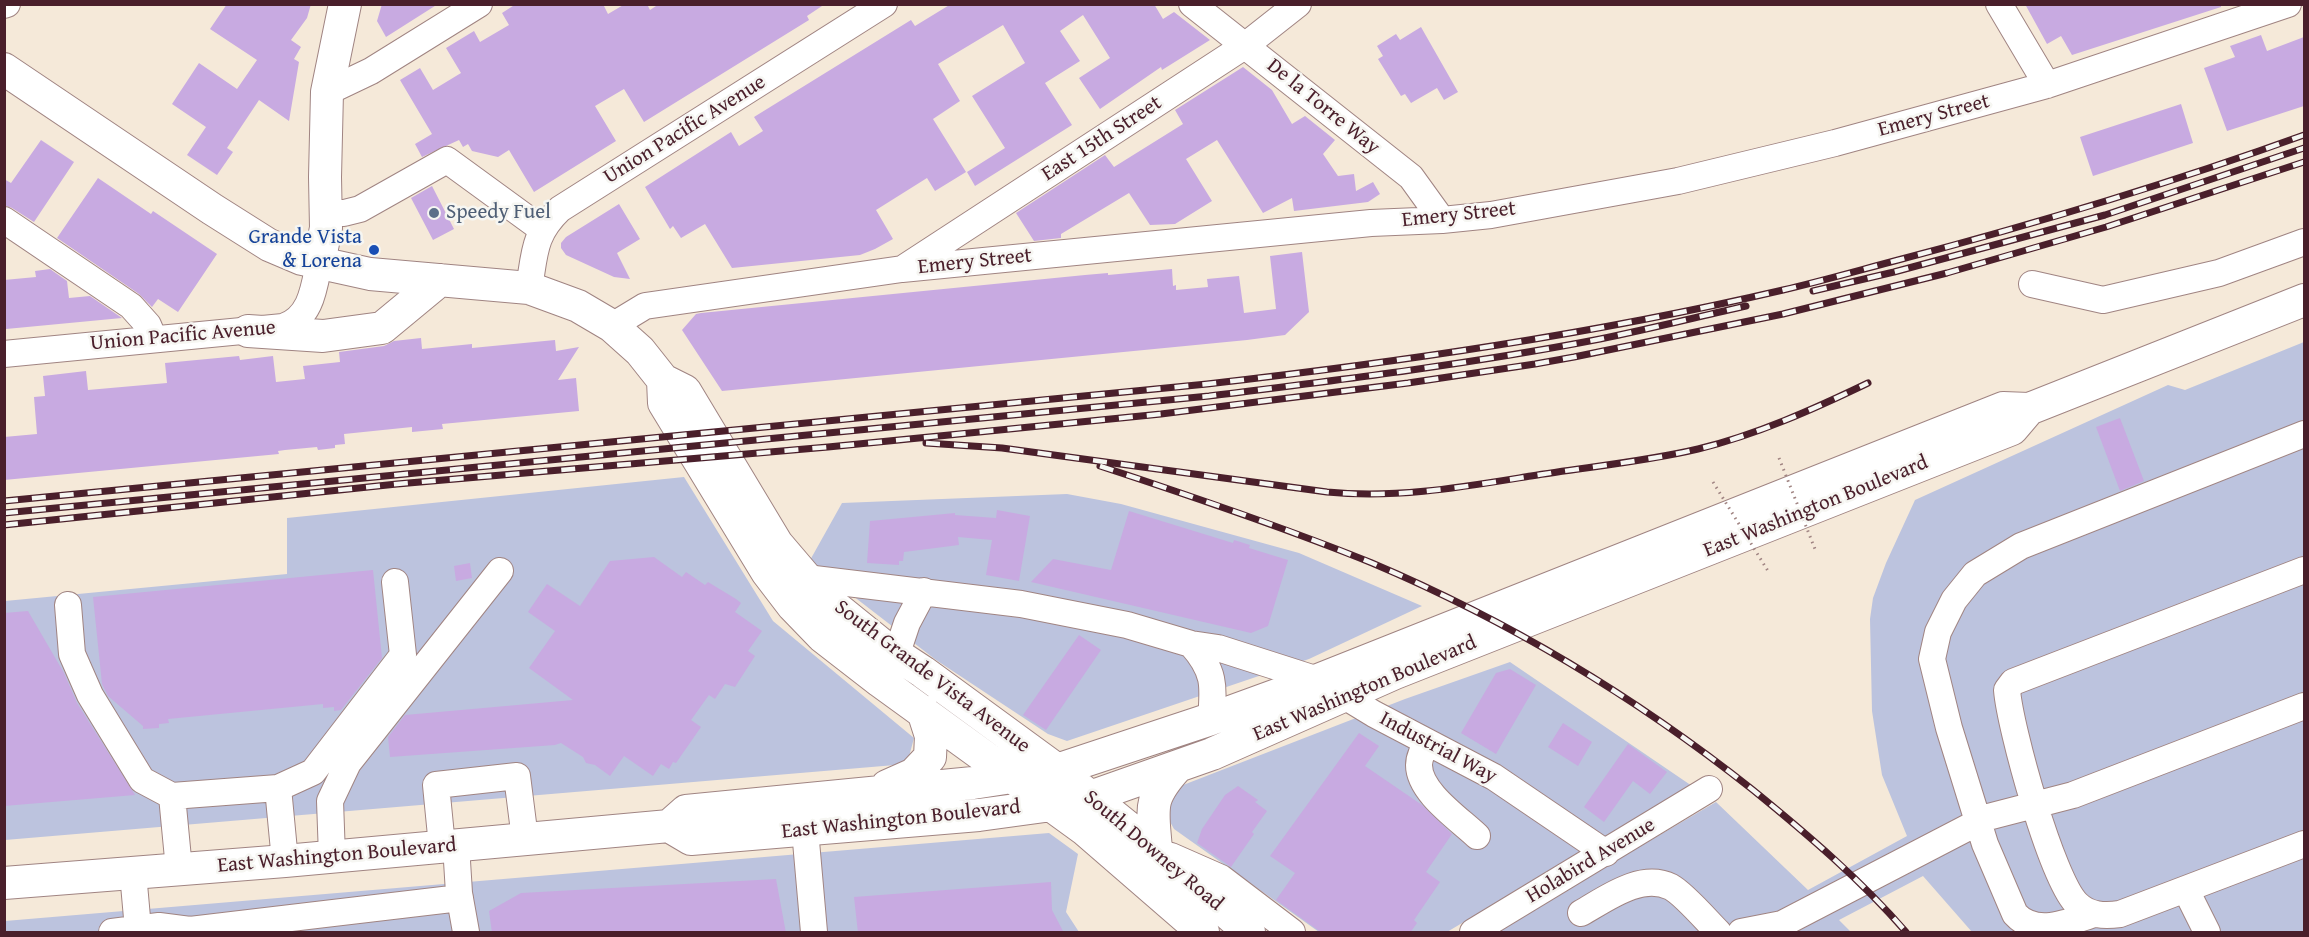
<!DOCTYPE html>
<html>
<head>
<meta charset="utf-8">
<style>
  body { margin:0 }
  #map { position:relative; width:2309px; height:937px; overflow:hidden; background:#f5e9d9; font-family:"Gentium Book Plus",serif }
  canvas { display:block }
  .frame { position:absolute; inset:0; border:6px solid #4a1f2b; pointer-events:none }
</style>
</head>
<body>
<div id="map">
<canvas width="2309" height="937"></canvas>
<div class="frame"></div>
</div>
<script>
const ctx = document.querySelector('canvas').getContext('2d');
ctx.lineJoin = 'round';
function paint(path, color) {
  ctx.fillStyle = color;
  ctx.fill(path, 'evenodd');
}
function strokePath(path, color, width, dash) {
  ctx.strokeStyle = color;
  ctx.lineWidth = width;
  ctx.lineCap = dash ? 'butt' : 'round';
  ctx.setLineDash(dash || []);
  ctx.stroke(path);
}
function drawText(font, color, halo, rows, align = 'center') {
  ctx.font = font + ' "Gentium Book Plus",serif';
  ctx.lineWidth = 5;
  ctx.setLineDash([]);
  ctx.textBaseline = 'middle';
  ctx.strokeStyle = halo;
  ctx.fillStyle = color;
  for (const [text, x, y, turn = 0] of rows) {
    ctx.save();
    ctx.translate(x, y);
    ctx.rotate((+turn || 0) * Math.PI / 180);
    ctx.textAlign = isNaN(turn) ? turn : align;
    if (halo) ctx.strokeText(text, 0, 0);
    ctx.fillText(text, 0, 0);
    ctx.restore();
  }
}
const industrial = new Path2D(`
  M2304 342V932H1972L1923 876 1839 920 1851 932H1494L1716 802 1808 890 1907 836 1882 775 1872 711 1870 619 1873 598 1886 563 1915 500 2168 385 2185 390Z
  M684 477 773 621 914 738 907 764 5 840V601L287 574V518Z
  M1067 494 1121 504 1299 553 1422 606 1309 659 1067 741 1048 734 936 660 809 562 842 503Z
  M1510 662 1692 786 1447 932H1319L1174 829 1168 818 1170 798 1178 787 1405 699Z
  M1049 833 1078 854 1066 912 1079 932H5V921Z`);
const building = new Path2D(`
  M227 4H311L307 18 291 40 301 47 294 59 299 62 289 121 259 100 227 148 233 152 217 175 187 155 206 127 172 104 199 63 237 89 257 60 210 29Z
  M382 4H438L386 37 377 21Z
  M516 4H603L608 14 625 4H647L650 10 659 4H825L807 16 809 20 644 122 624 89 595 106 616 141 534 192 509 150 498 157 472 151 468 144 463 147 459 140 422 157 415 144 432 134 400 80 420 68 433 90 461 73 446 48 474 31 480 42 509 25 502 13Z
  M951 4H1154L1163 19 1174 12 1210 40 1162 70 1161 67 1100 109 1079 78 1110 58 1083 15 1060 31 1080 61 1045 83 1072 125 975 186 967 172 1005 148 972 96 1025 63 1003 25 938 64 960 101 933 119 966 172 935 191 927 178 876 210 893 239 875 249 860 255 732 268 705 224 681 238 673 226 670 229 645 187 731 132 739 146 763 131 754 117 911 20 915 26Z
  M2025 4H2221V7L2072 55 2061 36 2047 44Z
  M1421 27 1458 92 1444 100 1437 88 1411 103 1405 94 1401 96 1378 59 1383 56 1377 46 1396 34 1400 40Z
  M2261 35 2267 51 2304 37V106L2227 131 2204 68 2235 57 2230 46Z
  M1243 67 1272 90 1292 124 1305 116 1335 140 1323 154 1338 176 1354 174 1356 191 1373 182 1380 194 1368 202 1294 211 1292 198 1263 213 1217 140 1186 159 1212 201 1175 224 1150 225 1129 193 1061 234V238L1034 241 1016 213 1105 155 1114 167 1183 124 1175 110Z
  M2181 104 2193 143 2093 176 2080 137Z
  M41 140 74 162 34 222 12 208 4 205V179L11 183Z
  M98 178 151 214 153 211 217 254 178 312 158 299 152 307 139 294 57 238Z
  M432 186 454 229 433 240 411 198Z
  M619 204 640 239 617 253 630 279 614 277 566 255 561 248V243L566 237Z
  M1302 252 1309 312 1285 335 1247 340 722 391 682 330 696 314 701 313 1085 275 1108 273V275L1172 269 1173 286 1176 285V290L1208 287 1207 279 1239 276 1244 313 1276 309 1270 256Z
  M50 269 67 281 69 298 90 296 122 318 6 329 4 280 36 277 35 271Z
  M421 338 422 349 472 344V348L555 340 556 351 579 347 558 380 576 378 579 411 442 424 443 429 412 432V427L344 434 345 444 335 445V448L318 450 317 447 285 450 278 451 279 454 4 480V437L37 434 34 397 45 396 43 376 86 371 88 390 167 383 165 363 239 356 240 360 273 356 276 382 305 379 303 366 340 362 339 352 384 346 394 341Z
  M2120 418 2144 481 2120 491 2096 427Z
  M997 510 1030 516 1019 581 986 575 992 540 958 537 959 545 904 552 903 561H899V565L867 563 870 521 955 513V515L996 518Z
  M1129 511 1233 543 1234 540 1250 545 1249 548 1288 560 1268 626 1251 633 1031 582 1053 559 1111 570Z
  M654 557 682 577 686 572 705 585 708 582 736 599 741 603 735 612 762 631 748 651 755 656 735 687 725 684 715 699 709 695 691 720 701 727 676 763 673 762 669 769 661 764 653 776 624 756 610 776 595 765 586 763 583 757 561 743 555 745 390 757 388 737 405 715 573 700 529 668 555 631 528 612 547 584 580 606 610 561Z
  M470 563 472 578 456 581 454 566Z
  M373 570 382 658 341 710 334 711V707L323 708V704L168 719 169 723 159 724V728L143 729V726L108 696 102 684 93 597Z
  M28 611 64 673 77 703 135 795 4 806V613Z
  M1079 635 1101 650 1046 730 1023 715Z
  M1510 669 1536 685 1496 754 1461 733 1496 673Z
  M1563 723 1592 742 1578 766 1548 747Z
  M1359 733 1379 746 1365 766 1422 805 1452 834 1426 872 1440 882 1414 920 1417 923 1410 933H1322L1276 900 1295 873 1270 856Z
  M1628 744 1667 772 1650 794 1633 781 1604 822 1584 807Z
  M1238 786 1258 800 1255 802 1267 811 1252 832 1254 834 1231 867 1197 843 1202 829 1225 795Z
  M776 879 786 933H492L489 911 521 893Z
  M1051 882 1052 910 1064 933H858L854 897Z`);
const minor = new Path2D(`
  M1192 4 1411 177 1442 220
  M1999 4 2047 85
  M4 5 7 4
  M327 92 371 71 479 4
  M326 213H344L360 209 447 160 543 230
  M4 220 131 306 148 325 154 339
  M904 268 1246 45 1298 4
  M2032 284 2103 300 2219 273 2304 242
  M529 288C535 253 533 235 560 209L884 4
  M612 326 645 306 902 269 1371 223 1442 220 1491 215 1678 181 1835 143 2047 85 2288 4
  M4 354 283 327C311 318 314 288 319 263
  M2304 570 2013 682 2007 690C2010 728 2052 880 2077 904 2089 916 2105 916 2120 914L2304 844
  M798 583 806 578 1021 604 1127 625 1191 644 1218 648 1318 680 1374 714 1494 777 1606 853
  M68 605 72 654 90 695 142 780 172 796 278 788 313 772 403 655 395 582
  M1191 644C1215 671 1214 685 1211 719
  M896 656 907 623 924 591
  M1427 743C1423 750 1419 757 1419 765 1419 792 1458 818 1477 836
  M278 788 285 861
  M172 796 179 869
  M805 830 814 932
  M456 845 459 893 466 932
  M442 846 436 785 517 776 525 839
  M332 856 330 801 348 763 500 571
  M1171 856 1221 878 1292 932
  M133 873 138 929
  M2186 890 2207 932
  M1581 913C1606 899 1641 872 1671 887 1684 894 1707 921 1718 932
  M2094 914C2068 922 2036 937 2015 914L1985 844 1949 728 1932 659 1938 632 1954 600 1975 574 2021 546 2304 434
  M112 932 159 926 190 930 460 898
  M1473 932 1709 789
  M1741 932 1782 924 1988 817 2073 795 2304 706`);
const major = new Path2D(`
  M4 69 212 209 269 245 302 259 370 274 529 288 578 306 612 326 640 351 663 380 685 391 777 544 806 578 835 607 882 645 923 672 1057 770 1156 850 1249 932
  M319 263 326 228 325 177 327 92 345 4
  M248 331 323 336 382 328 440 280
  M663 380 664 403 767 572 793 606 822 636 880 681 1084 829 1203 932
  M887 786 914 774 930 757 931 736 923 711
  M669 826 686 811 973 783 1057 770 1211 719 1318 680 2003 408 2029 409 2304 300
  M1156 850C1153 808 1147 800 1177 767
  M4 883 285 861 669 826 691 839 979 815 1052 805 1090 797 1212 754 1395 673 2012 429 2029 409`);
const rail = new Path2D(`
  M1813 291 1894 272 2105 215 2304 148
  M926 443 1002 448 1327 492C1396 499 1463 487 1531 476 1586 467 1643 462 1698 449 1756 435 1814 409 1868 383
  M1100 466C1191 496 1283 527 1372 563 1509 621 1637 698 1753 790 1807 834 1861 880 1906 932
  M4 501 1207 384C1400 362 1594 334 1783 290 1822 281 1860 270 1898 260 2035 224 2171 183 2304 135
  M4 513 1209 396C1339 380 1471 364 1600 339 1649 329 1697 317 1746 306
  M4 525 397 484 828 447 1161 414 1408 383 1535 364 1574 357 1783 314 1947 273 2106 227 2304 162`);
const pathBridge = new Path2D(`
  M1779 458 1815 549
  M1713 482 1768 571`);
const markers = [
  [434,213,6,"#5c6f8a"],
  [374,250,6,"#1a4fb4"]
];
const streetNames = [
  ["De la Torre Way",1323,107,39],
  ["Emery Street",1934,116,-15],
  ["Union Pacific Avenue",685,130,-32],
  ["East 15th Street",1102,139,-33],
  ["Emery Street",1459,215,-6],
  ["Emery Street",975,262,-6],
  ["Union Pacific Avenue",183,336,-5],
  ["East Washington Boulevard",1816,507,-22],
  ["South Grande Vista Avenue",932,677,37],
  ["East Washington Boulevard",1365,689,-23],
  ["Industrial Way",1438,748,28],
  ["East Washington Boulevard",901,820,-6],
  ["South Downey Road",1153,851,40],
  ["East Washington Boulevard",337,856,-5],
  ["Holabird Avenue",1591,861,-31]
];
const serviceNames = [
  ["Speedy Fuel",446,213]
];
const transitNames = [
  ["Grande Vista",362,238],
  ["& Lorena",362,262]
];
paint(industrial, '#bcc3de');
paint(building, '#c8aae1');
strokePath(minor, '#a08482', 28);
strokePath(major, '#a08482', 34);
strokePath(minor, '#fff', 26);
strokePath(major, '#fff', 32);
strokePath(rail, '#4a1f2b', 7);
strokePath(rail, '#f6f6f2', 4.5, [14]);
strokePath(pathBridge, '#a08482', 3, [1.5, 4.5]);
for (const [x, y, r, color] of markers) {
  const dot = new Path2D();
  dot.arc(x, y, r, 0, 2 * Math.PI);
  ctx.fillStyle = color;
  ctx.fill(dot);
  strokePath(dot, '#f6f6f2', 2);
}
drawText('21px', '#4a1f2b', '#f6f6f2', streetNames);
drawText('21px', '#4e5e75', '#f6f6f2', serviceNames, 'left');
drawText('21px', '#164399', '#f6f6f2', transitNames, 'right');
</script>
</body>
</html>
